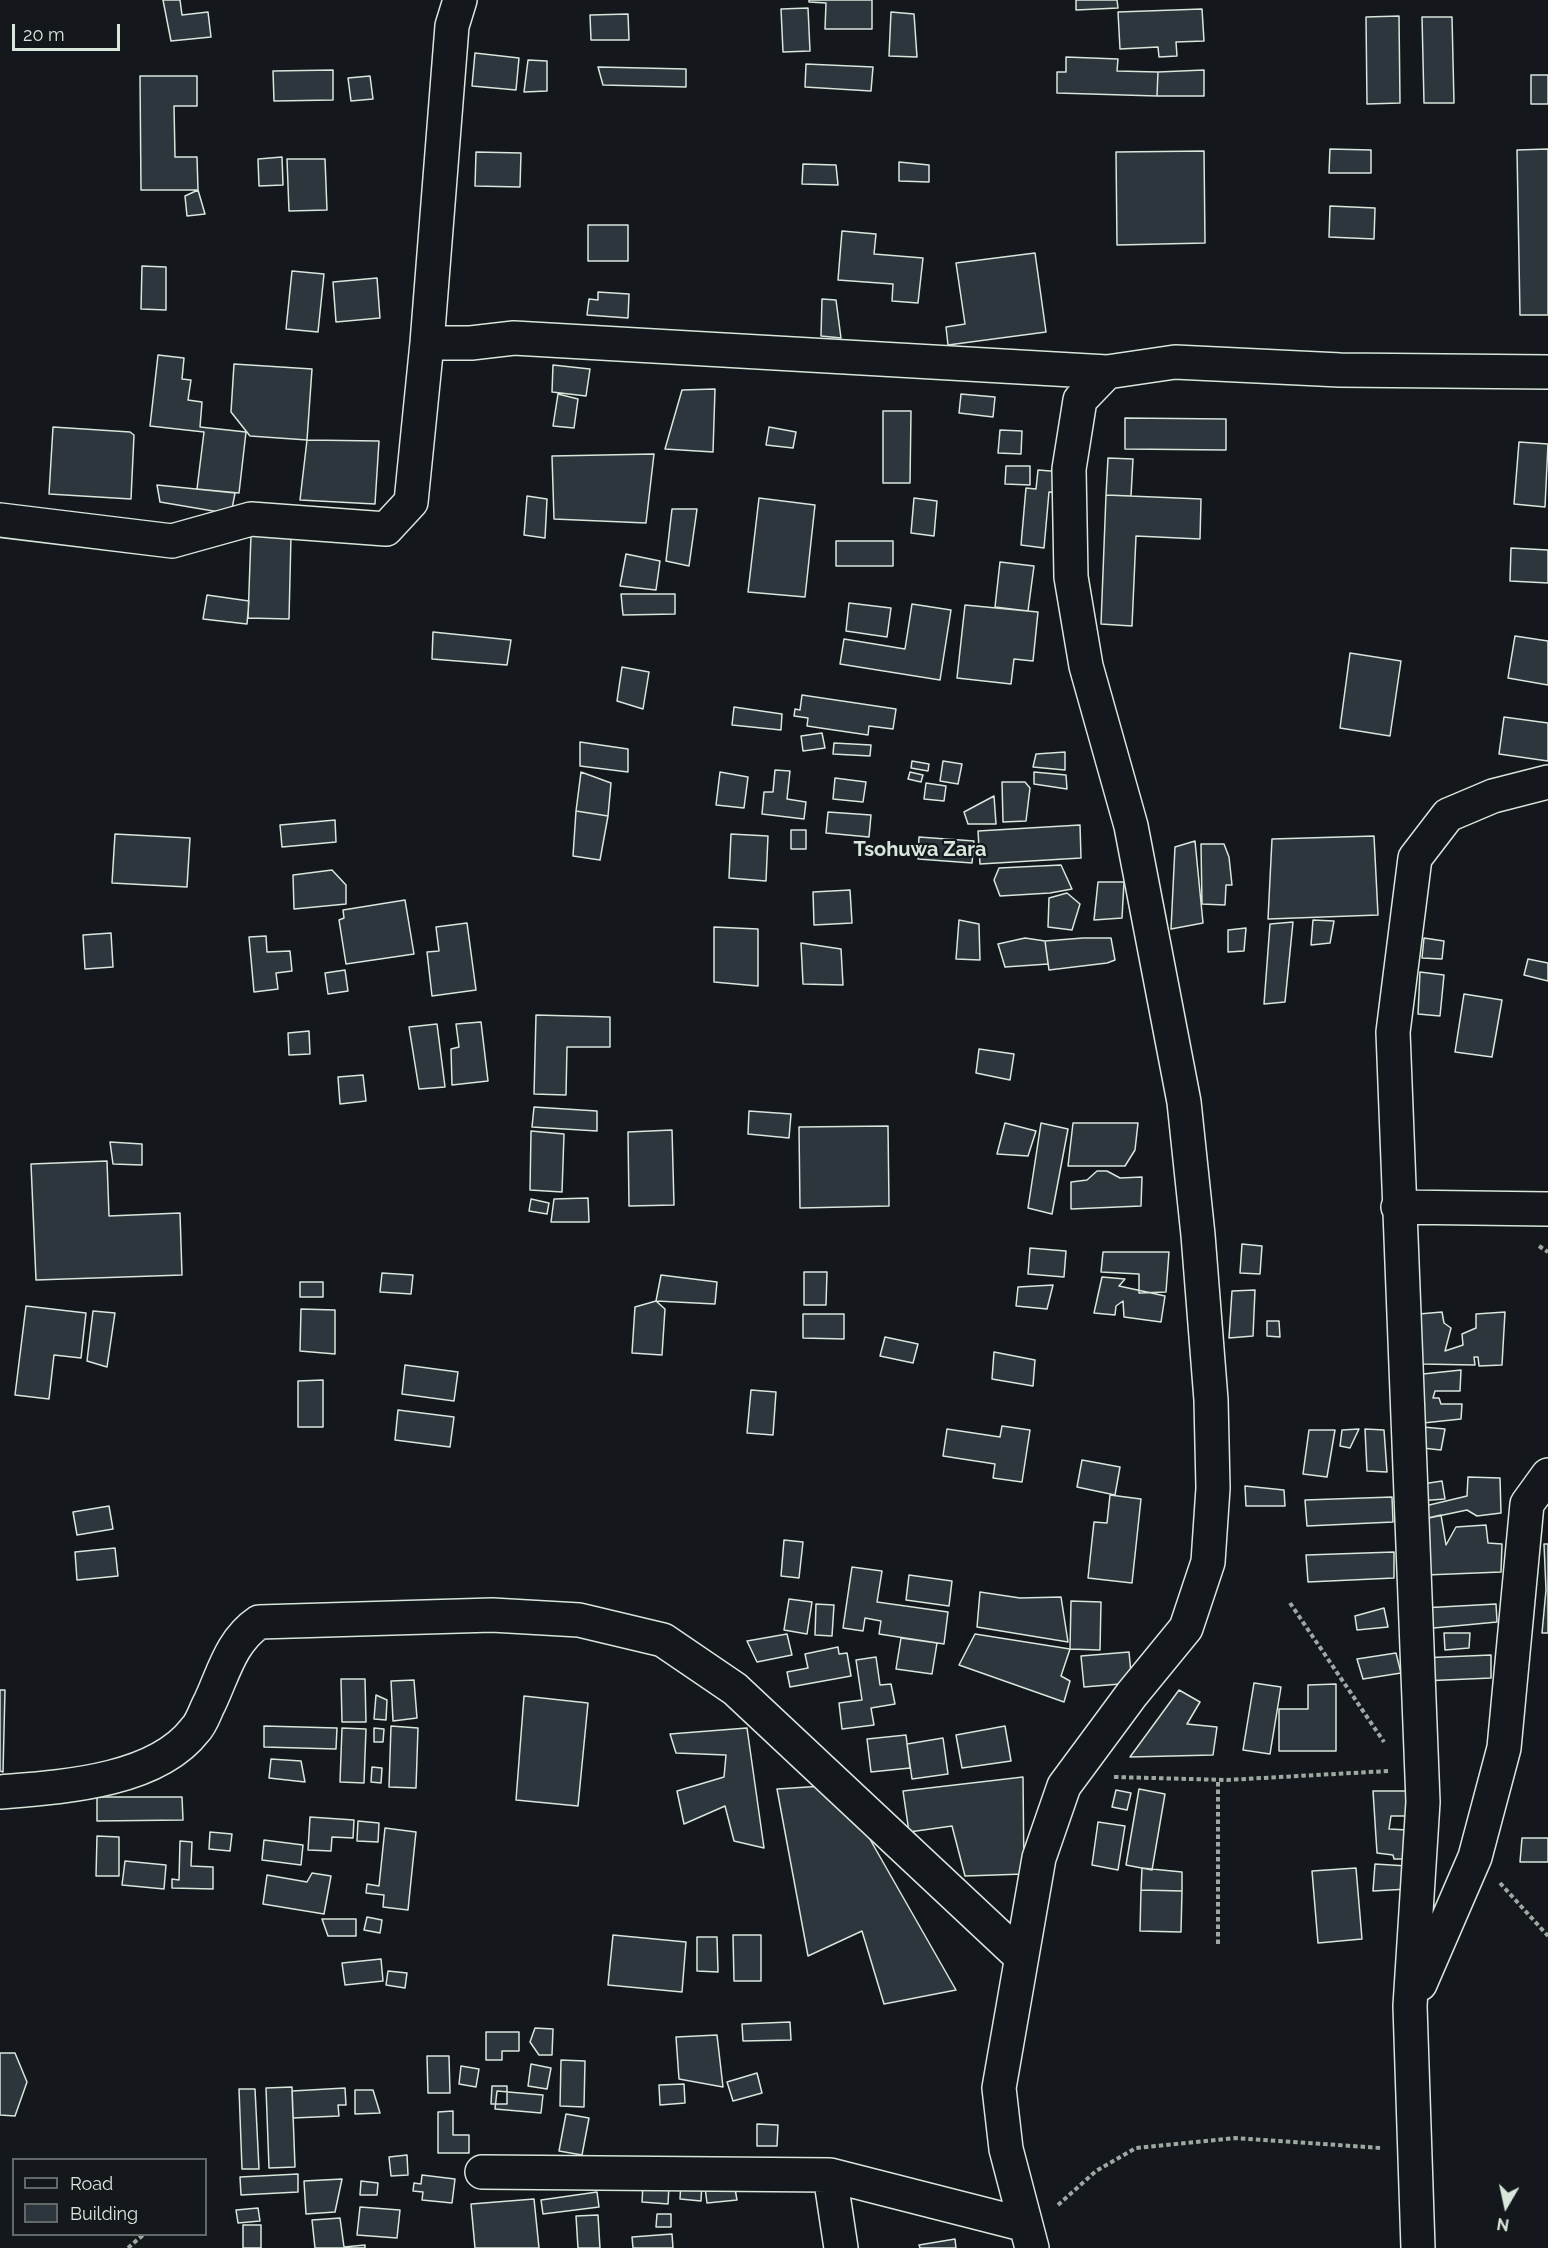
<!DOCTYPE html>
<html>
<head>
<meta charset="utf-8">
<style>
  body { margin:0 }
  #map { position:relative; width:1548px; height:2248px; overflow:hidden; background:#14181c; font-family:Raleway,sans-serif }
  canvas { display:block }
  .legend { position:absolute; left:12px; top:2158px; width:195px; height:78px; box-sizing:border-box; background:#14181c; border:2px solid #626a69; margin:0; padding:8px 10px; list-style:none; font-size:18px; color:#d8e6dc }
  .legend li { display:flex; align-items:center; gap:12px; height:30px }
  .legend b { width:30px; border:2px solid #626a69 }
  .north { position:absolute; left:1476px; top:2176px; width:60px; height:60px; -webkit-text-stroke:4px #14181c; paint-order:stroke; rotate:189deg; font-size:16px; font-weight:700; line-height:24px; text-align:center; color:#d8e6dc }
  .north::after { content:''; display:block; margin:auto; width:21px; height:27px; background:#d8e6dc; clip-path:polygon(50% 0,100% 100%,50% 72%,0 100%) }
  .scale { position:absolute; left:12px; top:24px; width:108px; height:27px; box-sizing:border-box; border:3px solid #d8e6dc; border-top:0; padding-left:8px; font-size:18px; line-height:21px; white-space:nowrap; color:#d8e6dc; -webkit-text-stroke:4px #14181c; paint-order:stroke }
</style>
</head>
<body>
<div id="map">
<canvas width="1548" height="2248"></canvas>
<ul class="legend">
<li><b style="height:8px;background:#14181c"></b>Road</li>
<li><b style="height:16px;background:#2c363c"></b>Building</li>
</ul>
<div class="north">N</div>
<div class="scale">20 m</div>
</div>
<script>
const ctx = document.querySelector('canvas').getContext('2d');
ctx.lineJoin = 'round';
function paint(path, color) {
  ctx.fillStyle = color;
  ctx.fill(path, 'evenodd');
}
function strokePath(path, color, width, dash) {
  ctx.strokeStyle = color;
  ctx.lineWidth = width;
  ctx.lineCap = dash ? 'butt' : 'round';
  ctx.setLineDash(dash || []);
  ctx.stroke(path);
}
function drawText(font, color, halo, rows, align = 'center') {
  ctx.font = font + ' Raleway,sans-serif';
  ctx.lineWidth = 4.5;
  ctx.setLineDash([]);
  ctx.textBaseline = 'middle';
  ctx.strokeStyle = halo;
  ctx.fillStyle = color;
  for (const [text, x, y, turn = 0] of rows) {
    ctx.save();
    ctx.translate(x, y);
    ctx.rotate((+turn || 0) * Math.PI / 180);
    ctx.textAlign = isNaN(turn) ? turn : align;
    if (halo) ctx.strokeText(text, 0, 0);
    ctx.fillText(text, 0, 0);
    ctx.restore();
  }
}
const building = new Path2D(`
  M163 0H180L182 15 208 12 211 37 171 41Z
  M809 0H872V29H825L826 3 809 2Z
  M1076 0H1117L1118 8 1076 10Z
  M808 8 810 51 783 52 781 9Z
  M1202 9 1204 41 1176 42 1177 56 1159 57 1158 47 1120 49 1118 12Z
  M891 12 914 14 917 57 889 56Z
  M628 14 629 40H591L590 15Z
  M1399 16 1400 103 1367 104 1366 17Z
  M1422 17H1452L1454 103H1424Z
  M475 53 519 58 516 90 472 86Z
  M1066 57 1118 59 1117 71 1158 72 1157 96 1057 93V72H1066Z
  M528 60 547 61V91L524 92Z
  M806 64 873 67 871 91 805 87Z
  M598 67 686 69V87L603 85Z
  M333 70V100L274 101 273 71Z
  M1204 70V96H1157L1158 72Z
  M1531 75H1548V104H1531Z
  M140 76H197V106H174L175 157H197L198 190H141Z
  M370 76 373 99 351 101 348 78Z
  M1330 149 1371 150V173H1329Z
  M1548 149V315H1520L1517 150Z
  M1204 151 1205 243 1117 245 1116 152Z
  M476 152 521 153 520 187 475 186Z
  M282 157 283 185 259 186 258 159Z
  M287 159H325L327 210 289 211Z
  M899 162 929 165V182L899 181Z
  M803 164 836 165 838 185 802 184Z
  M198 190 205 214 187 216 185 196Z
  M1330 206 1375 208 1374 239 1329 237Z
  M588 225H628V261H588Z
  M842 231 876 234 874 254 923 258 918 303 892 301 893 284 838 280Z
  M1035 253 1046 332 948 345 946 327 965 324 956 263Z
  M142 266 166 267V310L141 309Z
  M292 271 324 274 318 332 286 329Z
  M377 278 380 318 336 322 333 282Z
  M598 292 629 294 628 318 587 315 589 299 598 300Z
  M822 299 836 300 841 338 821 336Z
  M158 355 184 358 182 379 191 380 188 400 202 402 200 427 246 432 239 493 197 489 204 432 150 426Z
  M234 364 312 369 307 440 250 436 231 412Z
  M553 365 590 369 586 396 552 392Z
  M715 389 713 452 665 449 682 390Z
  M558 394 578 399 574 428 553 426Z
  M961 394 995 397 993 417 959 413Z
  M883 411H911L910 483H883Z
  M1125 418 1226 419V450L1125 449Z
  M53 427 130 432 134 435 131 499 49 494Z
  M769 427 796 432 793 448 766 445Z
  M1000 430 1022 431 1021 454 998 453Z
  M307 440 379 441 375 504 300 500Z
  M1519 442 1548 444 1545 507 1514 504Z
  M654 454 646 523 554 519 552 456Z
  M1108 458 1133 459 1131 496 1106 495Z
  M1006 466H1030V485L1005 484Z
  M1038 470 1063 472 1061 493 1049 492 1044 548 1021 545 1026 488 1036 489Z
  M157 485 235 493 231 514 160 502Z
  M1106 495 1201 499 1200 539 1136 536 1132 626 1101 624Z
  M527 496 547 499 545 538 524 535Z
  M759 498 815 505 805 597 748 592Z
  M914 498 937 501 934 536 911 533Z
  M672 509H697L689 566 666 561Z
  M251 535 291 536 289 619 248 618Z
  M836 541H893V566H836Z
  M1511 548 1548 550V583L1510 581Z
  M626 554 660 561 656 590 620 586Z
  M1000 562 1034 566 1028 611 995 607Z
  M621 594H675V614L623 615Z
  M207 595 249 601 247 624 203 619Z
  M849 603 891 608 887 637 846 631Z
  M912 604 951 610 940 680 840 664 844 639 905 649Z
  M965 605 1038 612 1033 661 1014 659 1011 684 957 678Z
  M433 632 511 640 507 665 432 659Z
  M1515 636 1548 641V685L1508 678Z
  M1350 653 1401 661 1390 736 1340 728Z
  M622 667 649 672 643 709 617 701Z
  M802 695 896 709 893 729 869 726 868 735 807 726 808 718 794 716 795 709 800 710Z
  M734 707 782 714 781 730 732 725Z
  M1504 717 1548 723V761L1499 754Z
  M822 733 825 748 803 751 801 736Z
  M580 742 628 749V772L580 766Z
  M834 743 871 745 870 756 833 754Z
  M1065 752V770L1033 767 1036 754Z
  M912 761 929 764 928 771 911 768Z
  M943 761 962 764 958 784 940 781Z
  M775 770 790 771 787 799 806 802 804 819 762 814 764 792H773Z
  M581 772 611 783 608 816 576 811Z
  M720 772 748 777 744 808 716 805Z
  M910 772 923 775 921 782 908 779Z
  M1034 772 1066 775 1067 789 1034 784Z
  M835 778 866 782 863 802 833 799Z
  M1002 782H1025L1030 788 1026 821 1003 822Z
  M926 783 946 786 944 801 924 799Z
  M994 796 996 824H968L964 812Z
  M576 811 608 816 600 860 573 856Z
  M828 812 871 815 869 837 826 833Z
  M335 820 336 842 282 847 280 825Z
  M1080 825 1081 858 980 864 978 831Z
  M791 830H806V849H791Z
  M115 834 190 838 187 887 112 883Z
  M731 834 768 836 766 881 729 878Z
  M1374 836 1378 915 1268 919 1272 839Z
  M919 837 974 841 972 863 918 859Z
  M1195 841 1203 923 1171 929 1175 847Z
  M1201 844H1224L1229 857 1232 885H1226L1225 905 1202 904Z
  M1061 865 1072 889 1050 893 1000 896 994 880 999 868Z
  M332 870 346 885V904L294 909 293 875Z
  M1098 882H1124L1122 918 1094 920Z
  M850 890 852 923 814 925 813 892Z
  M1067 893 1080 904 1072 930 1048 927 1049 898Z
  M405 900 414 954 346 964 339 920 344 918 343 910Z
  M959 920 979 924 980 960 956 959Z
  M1313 920 1334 921 1330 943 1311 945Z
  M1293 922 1285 1002 1264 1004 1270 924Z
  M467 923 476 990 432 996 427 952 439 951 436 927Z
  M714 927 758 929V986L714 982Z
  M1246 928 1244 951 1228 952V930Z
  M111 933 113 967 85 969 83 935Z
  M266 936 267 952 290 951 292 971 276 973 278 989 254 992 249 937Z
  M1025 938 1045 941 1048 964 1005 967 998 944Z
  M1083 938H1111L1115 960 1107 963 1049 970 1045 941Z
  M1424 938 1444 941 1442 959 1422 958Z
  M801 943 841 949 843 985 803 984Z
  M1528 959 1548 963V981L1524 975Z
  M345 970 348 991 328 994 325 973Z
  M1420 972 1444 975 1440 1016 1418 1014Z
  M1464 994 1502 1000 1492 1057 1455 1052Z
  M536 1015 610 1017V1047H567L566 1095 534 1094Z
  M481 1022 488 1081 452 1085 451 1049 459 1047 456 1024Z
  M437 1024 445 1087 419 1089 409 1027Z
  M309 1031 310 1054 289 1055 288 1033Z
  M979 1049 1014 1054 1010 1080 976 1073Z
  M363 1075 366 1101 340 1104 338 1077Z
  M534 1107 597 1111V1131L532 1127Z
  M749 1111 791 1114 789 1138 748 1134Z
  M1005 1123 1036 1131 1028 1156 997 1154Z
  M1041 1123 1068 1129 1052 1214 1028 1208Z
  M1073 1123H1138L1135 1150 1125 1166H1068Z
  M888 1126 889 1206 800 1208 799 1127Z
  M672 1130 674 1205 629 1206 628 1132Z
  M531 1131 564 1134 562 1192 530 1190Z
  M110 1142 142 1144V1165L113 1164Z
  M107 1161 109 1216 180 1213 182 1275 36 1280 31 1164Z
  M1097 1171H1107L1120 1178 1142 1177 1141 1206 1071 1209V1182L1087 1180Z
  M588 1198 589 1222H551L554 1199Z
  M531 1199 549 1203 547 1214 529 1211Z
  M1242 1244 1262 1246 1260 1274 1240 1273Z
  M1030 1248 1066 1251 1064 1277 1028 1274Z
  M1103 1252H1169L1166 1292 1139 1293V1274L1101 1272Z
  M804 1272H827L826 1305H804Z
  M382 1273 413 1275 411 1294 380 1292Z
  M661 1275 717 1282 715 1304 656 1301Z
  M1102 1277 1125 1279 1119 1286 1165 1296 1161 1322 1124 1317 1123 1301 1116 1306 1115 1315 1094 1313Z
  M300 1282H323V1297H300Z
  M1053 1285 1047 1309 1016 1306 1018 1287Z
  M1255 1290 1253 1336 1229 1338 1232 1291Z
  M656 1301 665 1309 662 1355 632 1353 635 1307Z
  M26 1306 86 1313 81 1358 54 1355 49 1399 15 1395Z
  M301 1309 335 1310V1354L300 1351Z
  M93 1311 115 1313 107 1367 87 1361Z
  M1442 1312 1444 1323 1451 1328 1445 1351 1463 1345 1462 1334 1476 1328V1314L1505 1312 1502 1365 1479 1366 1478 1357H1474L1475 1365 1422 1364 1419 1314Z
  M803 1314H844V1339L803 1338Z
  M1267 1321H1279L1280 1337 1267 1336Z
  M885 1337 918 1344 913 1363 880 1356Z
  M994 1352 1035 1360 1033 1386 992 1379Z
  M405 1365 458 1372 454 1401 402 1394Z
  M1461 1370 1460 1391H1435L1433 1398H1439L1441 1404H1462L1461 1419 1423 1423V1374Z
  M323 1380V1427H298V1381Z
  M751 1390 776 1392 773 1435 747 1433Z
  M398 1410 454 1417 450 1447 395 1440Z
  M1002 1426 1030 1430 1022 1482 993 1478 995 1464 943 1456 947 1429 1000 1437Z
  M1423 1427 1445 1429 1441 1450 1422 1448Z
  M1359 1429 1350 1448 1340 1446 1342 1430Z
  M1365 1429 1384 1430 1387 1472 1367 1471Z
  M1309 1430H1335L1327 1477 1303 1474Z
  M1082 1460 1120 1467 1115 1495 1077 1487Z
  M1468 1477 1500 1478 1501 1513 1477 1516 1467 1510 1424 1519 1425 1506 1467 1496Z
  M1442 1481 1445 1499 1418 1501 1416 1485Z
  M1245 1486 1284 1490 1285 1506H1246Z
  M1110 1495 1141 1499 1132 1583 1088 1578 1094 1522 1107 1523Z
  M1392 1497 1393 1522 1307 1526 1305 1500Z
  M109 1506 113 1529 77 1535 73 1512Z
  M1441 1515 1446 1545 1456 1527 1486 1525 1488 1543 1502 1544 1501 1572 1426 1575 1419 1520Z
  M784 1540 803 1542 799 1578 781 1576Z
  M1544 1544H1548V1633H1542L1546 1590Z
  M115 1548 118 1576 77 1580 75 1552Z
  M1394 1552V1578L1308 1582 1306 1555Z
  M852 1567 882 1571 877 1602 948 1612 944 1644 879 1634 881 1621 865 1618 863 1631 843 1628Z
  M909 1575 952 1581 949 1606 906 1600Z
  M980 1592 1020 1598 1061 1597 1068 1642 977 1627Z
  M789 1599 812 1602 807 1634 784 1630Z
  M1071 1601 1101 1602 1100 1650 1070 1649Z
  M816 1604 834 1605 832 1636 815 1635Z
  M1496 1604 1497 1622 1423 1629 1422 1608Z
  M1384 1608 1388 1627 1357 1630 1355 1616Z
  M1444 1633H1470L1469 1648 1445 1650Z
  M787 1634 792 1655 757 1662 747 1641Z
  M975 1634 1070 1649 1061 1676 1070 1681 1064 1702 959 1665Z
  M901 1638 937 1643 932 1674 896 1669Z
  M838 1647 839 1654 847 1653 851 1676 790 1687 787 1672 808 1668 805 1654Z
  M1129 1652 1132 1683 1084 1687 1081 1656Z
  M1396 1653 1401 1673 1363 1679 1357 1659Z
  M1491 1655V1678L1422 1681 1420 1658Z
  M876 1657 880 1685 891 1684 895 1704 871 1708 874 1725 842 1729 839 1703 862 1700 856 1660Z
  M341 1679H365L366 1722H342Z
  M414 1680 417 1718 393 1721 391 1681Z
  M1254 1683 1281 1687 1270 1754 1243 1750Z
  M1336 1684V1751H1279V1709H1308V1685Z
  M0 1690H5L3 1772 0 1771Z
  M1179 1690 1200 1702 1187 1724 1217 1727 1213 1755 1130 1757Z
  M376 1695 387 1700 386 1720 374 1719Z
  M524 1696 588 1703 578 1806 516 1800Z
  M264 1726 337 1728 336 1749 264 1747Z
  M391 1726 418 1728 416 1788 389 1787Z
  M1005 1726 1011 1761 962 1768 956 1735Z
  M342 1728 366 1729 364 1783 340 1782Z
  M374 1728 384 1729 383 1742H374Z
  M747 1728 764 1848 734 1841 725 1806 684 1824 677 1791 724 1777 726 1755 676 1753 670 1734Z
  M906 1735 910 1768 871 1772 867 1739Z
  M943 1738 948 1774 912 1779 907 1744Z
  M271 1759 301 1761 305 1782 269 1778Z
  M372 1767 382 1768 381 1783 371 1782Z
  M1023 1777 1024 1874 965 1876 952 1826 909 1832 903 1791Z
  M839 1785 956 1990 884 2004 862 1931 808 1956 777 1789Z
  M1139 1789 1165 1794 1152 1870 1126 1865Z
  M1116 1790 1131 1793 1127 1810 1112 1807Z
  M1373 1791H1407V1816H1391L1389 1829 1408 1830 1410 1859H1394L1393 1855 1377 1853Z
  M97 1797H182L183 1820 97 1821Z
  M310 1817 354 1820 353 1838 332 1837 331 1851 308 1850Z
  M358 1821 379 1823 378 1842 357 1841Z
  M1098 1822 1125 1826 1118 1870 1092 1865Z
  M385 1828 416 1832 408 1910 383 1907 384 1895 366 1893 367 1884 379 1886Z
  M210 1832 232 1834 230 1851 209 1849Z
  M97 1836 119 1837V1876H96Z
  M1522 1838H1548V1862H1520Z
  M264 1840 303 1845 301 1865 262 1860Z
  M180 1841 192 1842 191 1866 213 1867V1889L172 1888V1879L179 1880Z
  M125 1861 166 1865 164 1889 122 1885Z
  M1375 1864 1407 1866 1408 1889 1373 1891Z
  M1142 1868 1182 1872V1891L1141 1890Z
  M1356 1868 1362 1939 1318 1943 1312 1871Z
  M312 1873 331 1876 324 1914 263 1904 267 1875 307 1882Z
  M1141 1890 1182 1891 1181 1932 1140 1931Z
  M367 1917 382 1920 380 1933 364 1930Z
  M322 1919H356V1936H328Z
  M613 1935 686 1942 682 1992 608 1985Z
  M733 1935H761V1981H734Z
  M697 1937H717L718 1972 697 1971Z
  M381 1959 383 1981 345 1985 342 1963Z
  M388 1971 407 1973 405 1988 386 1985Z
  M790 2022 791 2040 743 2041 742 2024Z
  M535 2028 553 2029 552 2055H539L530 2042Z
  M486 2032H519V2051H502V2060H486Z
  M717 2035 723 2087 679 2079 676 2037Z
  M0 2053H15L27 2082 15 2116 0 2115Z
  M427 2056H449L450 2093H428Z
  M561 2060 585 2061 584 2107 560 2106Z
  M531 2064 551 2068 547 2089 528 2086Z
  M461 2066 479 2069 476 2087 459 2084Z
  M757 2073 762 2093 733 2101 727 2082Z
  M684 2084 685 2103 660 2105 659 2085Z
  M492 2086H507V2104H491Z
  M292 2087 295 2167 269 2168 266 2088Z
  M345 2088 346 2105H338L339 2116 293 2118 292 2091Z
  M239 2089H255L259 2169H242Z
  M355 2090H373L380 2113 355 2114Z
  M497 2091 543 2095 541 2113 495 2109Z
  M453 2111V2135H469V2153H438V2112Z
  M566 2114 589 2118 582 2155 559 2151Z
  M757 2124 778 2125 777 2146H757Z
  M407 2155 408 2175 391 2176 389 2157Z
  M298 2174V2192L241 2195 240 2177Z
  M422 2175 455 2179 452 2203 422 2200 423 2192 413 2191 414 2183 421 2184Z
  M342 2179 335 2212 306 2214 304 2181Z
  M361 2181 378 2183 377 2195H360Z
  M681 2181 702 2182 701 2201 680 2199Z
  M734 2183 737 2200 707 2203 705 2187Z
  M643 2184 669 2186 668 2204 642 2202Z
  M597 2192 599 2207 543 2214 541 2200Z
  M534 2199 539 2248H475L471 2204Z
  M360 2207 400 2210 397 2238 357 2235Z
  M258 2208 260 2221 238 2223 236 2210Z
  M657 2214H671V2227H656Z
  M598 2215 600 2248H578L576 2216Z
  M340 2218 344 2247 365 2245V2248H315L312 2220Z
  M243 2225H261V2248H243Z
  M672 2234 673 2248H633L632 2237Z
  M955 2239 956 2248H920L919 2245Z`);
const path = new Path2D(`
  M1539 1246 1548 1252
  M1290 1603 1384 1742
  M1114 1777 1227 1780 1388 1771
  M1500 1883 1548 1936
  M1218 1944V1780
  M1058 2205 1096 2171 1136 2148 1235 2138 1381 2148
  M128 2248 144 2234`);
const street = new Path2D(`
  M427 343 452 26 460 0
  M0 520 172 541 251 519 386 529 411 502 427 343H471L514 338 1107 372
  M1398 1207 1548 1209
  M0 1792C61 1787 155 1782 195 1730 202 1723 205 1711 210 1702 224 1672 231 1641 259 1622L492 1615 579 1620 663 1640 735 1689 1020 1956
  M1420 1984 1475 1857 1504 1748 1527 1504 1548 1475
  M482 2172 830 2175 1026 2225
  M830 2175 841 2248
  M1032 2248 1006 2149 999 2088 1039 1858 1064 1786 1132 1694 1186 1628 1208 1562 1213 1488 1211 1400 1198 1235 1184 1102 1131 826 1086 666 1071 577 1069 469 1080 400 1107 372 1175 362 1340 370 1548 372
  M1418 2248 1410 2006 1423 1802 1393 1032 1415 858 1448 815 1493 796 1548 782`);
const quarterNames = [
  ["Tsohuwa Zara",920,850]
];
paint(building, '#2c363c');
strokePath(building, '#d8e6dc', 1.5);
strokePath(street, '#d8e6dc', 36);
strokePath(path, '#9da8a2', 4, [4.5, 3]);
strokePath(street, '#14181c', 33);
drawText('bold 20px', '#d8e6dc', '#14181c', quarterNames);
</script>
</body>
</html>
